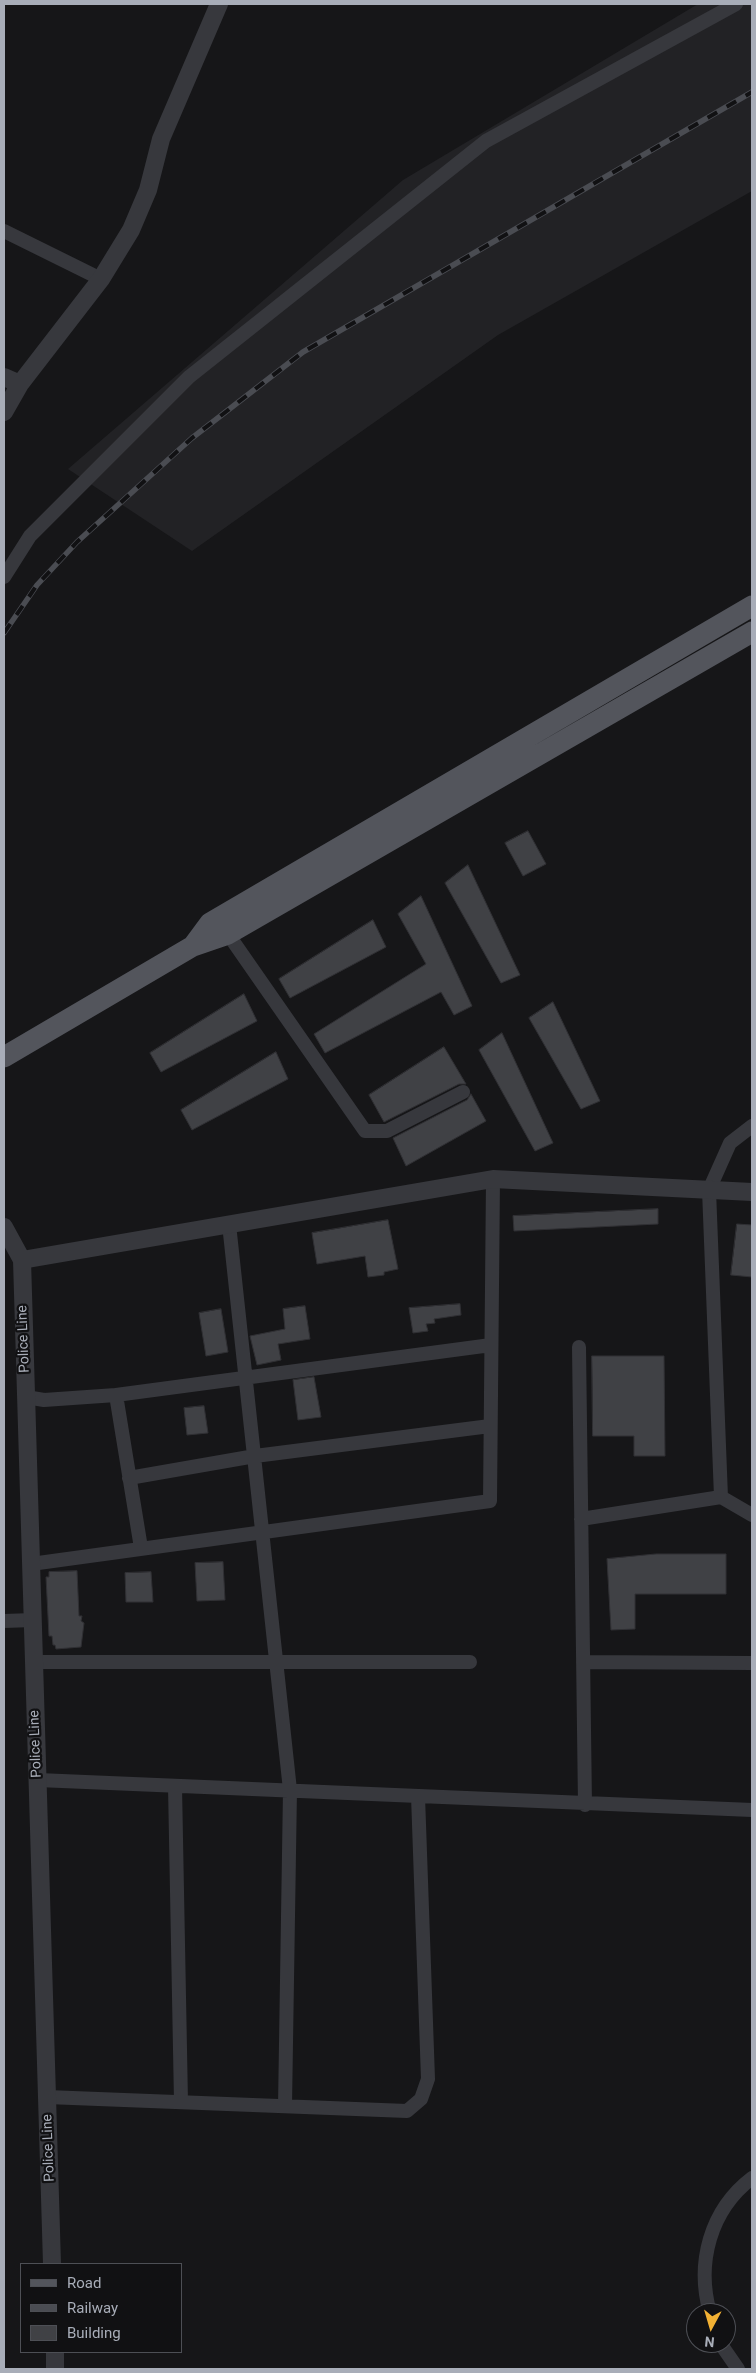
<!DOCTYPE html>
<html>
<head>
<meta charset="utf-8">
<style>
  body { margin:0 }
  #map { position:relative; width:756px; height:2373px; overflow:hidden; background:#161618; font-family:Roboto,sans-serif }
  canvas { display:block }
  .frame { position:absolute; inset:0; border:5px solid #a8adb8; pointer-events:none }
  .legend { position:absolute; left:20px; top:2263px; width:162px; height:90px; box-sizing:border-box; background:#111113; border:1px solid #4d4f55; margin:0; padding:6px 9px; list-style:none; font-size:15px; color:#a8adb8 }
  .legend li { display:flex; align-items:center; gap:10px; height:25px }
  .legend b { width:25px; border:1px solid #4d4f55 }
  .north { position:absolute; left:686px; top:2303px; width:50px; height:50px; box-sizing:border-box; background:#111113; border:1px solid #4d4f55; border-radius:50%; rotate:186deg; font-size:14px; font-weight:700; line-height:20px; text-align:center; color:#a8adb8 }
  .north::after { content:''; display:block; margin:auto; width:18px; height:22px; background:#f2b134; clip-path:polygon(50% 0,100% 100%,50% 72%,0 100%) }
</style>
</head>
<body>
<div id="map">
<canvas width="756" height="2373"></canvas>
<div class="frame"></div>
<ul class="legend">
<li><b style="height:6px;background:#53555c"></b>Road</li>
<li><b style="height:6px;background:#4a4c52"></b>Railway</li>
<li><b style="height:14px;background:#404145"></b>Building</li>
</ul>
<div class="north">N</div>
</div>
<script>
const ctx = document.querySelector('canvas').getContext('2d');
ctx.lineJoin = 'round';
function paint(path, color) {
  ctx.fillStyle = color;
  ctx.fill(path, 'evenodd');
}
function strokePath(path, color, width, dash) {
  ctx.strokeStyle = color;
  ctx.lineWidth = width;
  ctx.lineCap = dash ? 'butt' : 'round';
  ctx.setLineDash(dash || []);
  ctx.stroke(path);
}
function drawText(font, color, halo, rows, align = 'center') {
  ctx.font = font + ' Roboto,sans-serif';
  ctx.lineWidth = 4.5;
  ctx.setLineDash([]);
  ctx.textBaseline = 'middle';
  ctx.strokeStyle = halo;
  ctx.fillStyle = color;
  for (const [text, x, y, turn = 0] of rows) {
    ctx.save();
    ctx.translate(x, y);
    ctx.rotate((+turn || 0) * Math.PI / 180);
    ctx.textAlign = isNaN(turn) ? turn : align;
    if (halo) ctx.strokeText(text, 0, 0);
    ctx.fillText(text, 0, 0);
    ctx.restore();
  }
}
const built = new Path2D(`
  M698 4H752V191L498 335 192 551 68 469 403 180Z`);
const building = new Path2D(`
  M528 831 546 864 523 876 505 843Z
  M468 865 520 975 501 983 445 883Z
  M421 896 472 1006 454 1015 441 992 325 1053 314 1034 426 964 398 914Z
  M373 920 386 947 290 998 279 979Z
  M244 994 257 1021 161 1072 150 1053Z
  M553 1002 600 1101 581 1109 529 1018Z
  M502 1033 553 1143 535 1151 479 1050Z
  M444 1047 466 1084H459L384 1122 369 1095Z
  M276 1052 288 1079 192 1130 181 1110Z
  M471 1094 486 1121 406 1166 393 1138 467 1100Z
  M658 1209V1224L514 1231 513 1216Z
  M388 1220 398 1269 384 1272V1275L368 1277 365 1256 317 1264 312 1233Z
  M737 1224 752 1225V1277L731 1275Z
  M460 1304 461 1315 434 1319 435 1323 426 1324 428 1331 413 1333 409 1308Z
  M305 1306 310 1339 278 1344 281 1360 257 1365 250 1336 285 1329 283 1309Z
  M221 1309 228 1352 206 1356 199 1313Z
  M592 1356H664L665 1456H634V1436H593Z
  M314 1377 321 1417 298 1420 293 1380Z
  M204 1406 208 1433 187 1435 184 1408Z
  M656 1554H726V1594H635V1629L611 1630 607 1559Z
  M223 1562 225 1600 197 1601 195 1563Z
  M77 1571 79 1616H82L81 1621 84 1623 81 1647 56 1649 55 1645H53L52 1636H49L46 1577H49V1572Z
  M151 1572 153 1602H126L125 1573Z`);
const minor = new Path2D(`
  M4 231 101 279
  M4 577 30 536 189 377 486 141 736 4
  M228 934 365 1131H387L463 1092
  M752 1126 730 1143 709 1190 721 1497 752 1515
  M229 1224 290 1790 285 2106
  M579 1347 585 1805
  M26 1397 44 1400 116 1395
  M129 1478 255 1456 490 1426
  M581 1519 721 1497
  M141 1548 116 1395 491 1345
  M31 1564 490 1501 493 1179
  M4 1621 33 1620
  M34 1662H470
  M583 1662 752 1663
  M38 1780 752 1810
  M175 1786 181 2102
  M47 2097 407 2111 421 2099 428 2079 418 1796
  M710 2313C696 2263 710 2210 752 2178
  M720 2343 738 2369`);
const tertiary = new Path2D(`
  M4 377 20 384 101 279 131 230 148 190 161 139 219 4
  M4 412 20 384
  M4 1227 22 1260 52 2264
  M22 1260 493 1179 752 1192
  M55 2352V2369`);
const primary = new Path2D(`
  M193 946 210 923 752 606
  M4 1057 193 946 228 934 752 632`);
const rail = new Path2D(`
  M4 633 37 585 77 542 192 438 303 352 752 92`);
const streetNames = [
  ["Police Line",24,1339,-92],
  ["Police Line",36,1744,-92],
  ["Police Line",49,2148,-92]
];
paint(built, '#222225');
paint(building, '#404145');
strokePath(building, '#303034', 1);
strokePath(minor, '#37383d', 14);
strokePath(tertiary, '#37383d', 18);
strokePath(primary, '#53555c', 21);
strokePath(rail, '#4a4c52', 5.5);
strokePath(rail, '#111113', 4, [11]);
drawText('14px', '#a8adb8', '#111113', streetNames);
</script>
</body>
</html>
